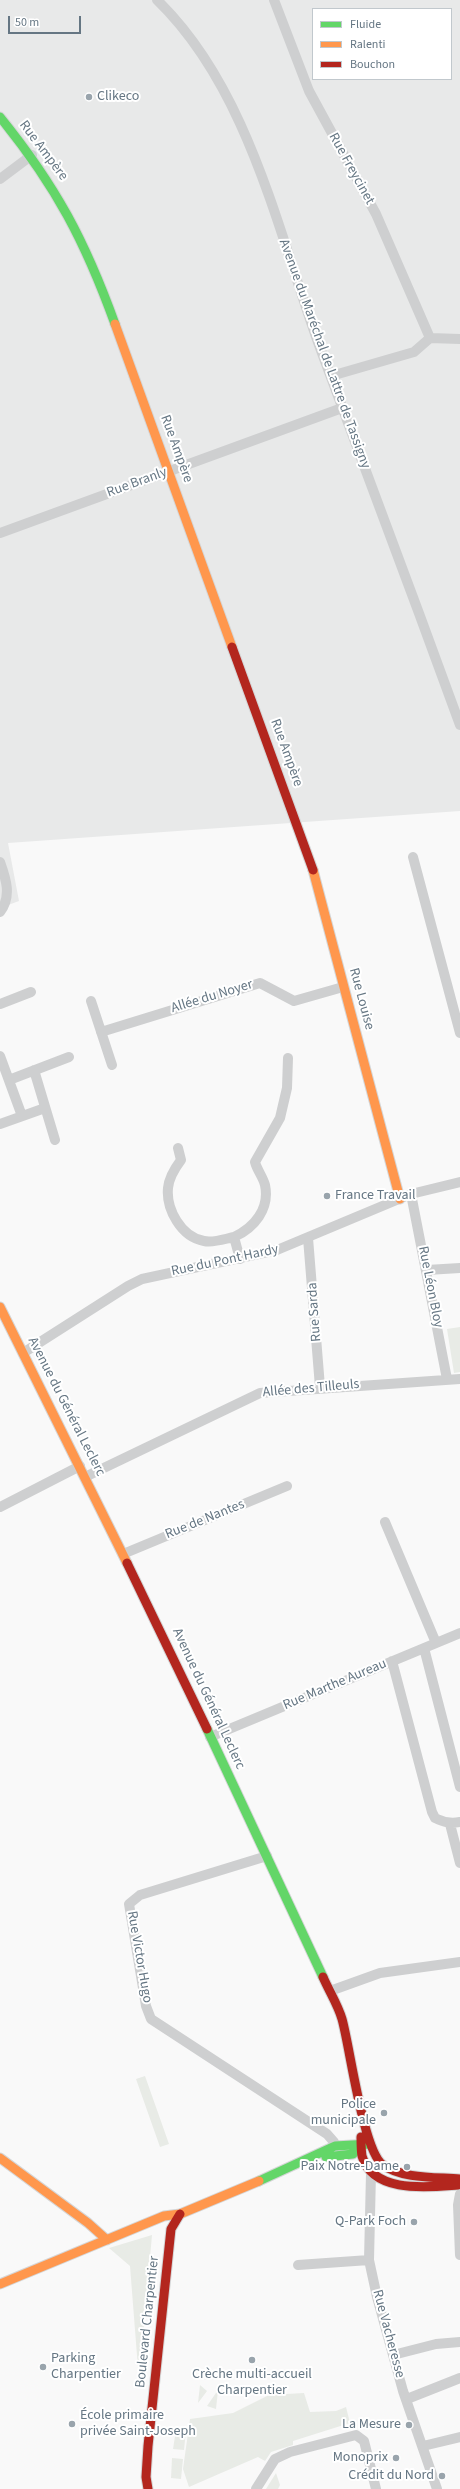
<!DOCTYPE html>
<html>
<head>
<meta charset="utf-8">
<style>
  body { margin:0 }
  #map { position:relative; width:460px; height:2489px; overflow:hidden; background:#f9f9f9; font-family:"Source Sans 3",sans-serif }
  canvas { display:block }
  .legend { position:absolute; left:312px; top:8px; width:140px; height:72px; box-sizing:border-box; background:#fff; border:1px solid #c1c8cd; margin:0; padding:5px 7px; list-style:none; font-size:12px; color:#657683 }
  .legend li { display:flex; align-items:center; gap:8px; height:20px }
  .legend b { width:20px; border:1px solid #c1c8cd }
  .scale { position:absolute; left:8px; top:16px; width:73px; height:18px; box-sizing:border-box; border:2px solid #657683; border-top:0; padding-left:5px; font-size:12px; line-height:14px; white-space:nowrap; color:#657683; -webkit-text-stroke:3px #fff; paint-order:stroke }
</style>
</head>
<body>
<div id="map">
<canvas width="460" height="2489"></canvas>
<ul class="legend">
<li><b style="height:5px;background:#63d668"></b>Fluide</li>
<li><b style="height:5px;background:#ff974d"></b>Ralenti</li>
<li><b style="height:5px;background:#b3261e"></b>Bouchon</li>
</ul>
<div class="scale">50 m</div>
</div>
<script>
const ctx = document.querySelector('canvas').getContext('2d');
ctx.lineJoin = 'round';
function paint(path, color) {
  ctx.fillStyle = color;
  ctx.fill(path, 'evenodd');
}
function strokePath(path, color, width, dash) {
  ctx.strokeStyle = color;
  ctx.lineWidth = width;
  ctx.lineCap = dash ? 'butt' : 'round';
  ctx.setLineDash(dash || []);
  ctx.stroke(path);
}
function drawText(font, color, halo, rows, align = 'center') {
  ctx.font = font + ' "Source Sans 3",sans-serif';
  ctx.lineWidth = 4;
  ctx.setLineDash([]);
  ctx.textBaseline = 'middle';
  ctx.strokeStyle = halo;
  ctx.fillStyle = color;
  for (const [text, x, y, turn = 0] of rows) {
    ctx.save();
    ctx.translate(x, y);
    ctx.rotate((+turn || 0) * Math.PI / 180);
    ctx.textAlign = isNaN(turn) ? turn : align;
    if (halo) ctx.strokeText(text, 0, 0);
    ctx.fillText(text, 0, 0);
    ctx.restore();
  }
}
const built = new Path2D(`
  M0 0H460V811L8 843 19 901 0 908ZM313 9H451V79H313Z`);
const green = new Path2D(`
  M460 1327V1372L454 1373 447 1329Z
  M145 2076 169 2144 160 2147 136 2079Z
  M152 2235 139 2381 130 2266 109 2248Z
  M200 2385 207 2391 198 2403Z
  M218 2390 216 2409 207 2406Z
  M304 2393 310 2412 336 2411 346 2407 350 2423 293 2441V2445L271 2452 265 2461 258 2457 189 2487 183 2469 190 2419 233 2413 269 2395Z
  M176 2430H186L184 2450 173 2449Z
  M172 2458 183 2459 181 2479 171 2478Z
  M276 2473 280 2485 278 2489H266Z`);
const street = new Path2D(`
  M157 0C248 88 277 229 319 345 366 472 414 598 460 725
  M274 0 309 91 376 214 430 338
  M0 179 32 155
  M331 376 414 352 430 338 460 339
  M0 533 342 408
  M413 857 460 1033
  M0 862C6 879 12 896 0 912
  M91 1001 112 1065
  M0 1004 31 992
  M101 1032 260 983 294 1001 343 987
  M0 1056 22 1116
  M34 1070 55 1140
  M9 1080 69 1057
  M0 1124 45 1108
  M178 1148 181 1160C175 1168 169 1177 168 1188 166 1209 181 1237 204 1241 214 1243 224 1239 234 1237
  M411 1194 447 1379
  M308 1238 320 1387
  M240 1259 234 1237C254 1228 270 1209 265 1185 263 1177 257 1170 255 1162L280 1118 287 1088 288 1058
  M427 1270 460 1268
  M23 1353 128 1286 142 1279 277 1250 411 1194 460 1182
  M85 1477 260 1393 460 1379
  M0 1507 80 1466
  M385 1522 436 1643
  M123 1554 287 1486
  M424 1648 460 1787
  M392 1661 432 1812 435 1818C444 1822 450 1824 460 1822
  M210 1737 460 1633
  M450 1824 460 1863
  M267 1856 140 1895 129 1904 146 2006 151 2019 327 2134 334 2142 333 2153
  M330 1991 380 1973 460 1962
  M371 2173 369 2260 377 2297 403 2391 437 2489
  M460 2194 458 2205 460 2255
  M298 2265 369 2260
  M393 2355 436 2344 460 2342
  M407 2399 460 2378
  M423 2446 460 2437
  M256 2489 275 2459 290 2452 356 2435 364 2441 376 2489`);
const fast = new Path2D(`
  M0 117C56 186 85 241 115 324
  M207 1729 323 1977
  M326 2157 353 2154 361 2145
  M259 2181 335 2146 370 2144`);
const slow = new Path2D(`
  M115 324 232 647
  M313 870 400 1199
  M0 1307 127 1563
  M0 2158 88 2223 107 2240
  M0 2284 164 2216 180 2214 259 2181`);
const jam = new Path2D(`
  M232 647 313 870
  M127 1563 207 1729
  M323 1977C329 1991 338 2005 342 2019 350 2047 363 2151 383 2165 403 2179 436 2177 460 2179
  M361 2137C361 2143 361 2150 362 2156 373 2194 428 2187 458 2185
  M148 2489 146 2477 148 2446 171 2229 180 2214`);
const markers = [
  [89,97,4,"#99a4ac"],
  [327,1196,4,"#99a4ac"],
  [384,2113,4,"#99a4ac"],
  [407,2167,4,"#99a4ac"],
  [414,2222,4,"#99a4ac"],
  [252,2360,4,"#99a4ac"],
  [43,2367,4,"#99a4ac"],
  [72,2424,4,"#99a4ac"],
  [409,2425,4,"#99a4ac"],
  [396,2458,4,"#99a4ac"],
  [442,2476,4,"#99a4ac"]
];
const poiNames = [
  ["Clikeco",97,97,"left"],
  ["France Travail",335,1196,"left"],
  ["Police",376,2105],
  ["municipale",376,2121],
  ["Paix Notre-Dame",399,2167],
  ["Q-Park Foch",406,2222],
  ["Parking",51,2359,"left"],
  ["Charpentier",51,2375,"left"],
  ["Crèche multi-accueil",252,2375,"center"],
  ["Charpentier",252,2391,"center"],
  ["École primaire",80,2416,"left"],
  ["privée Saint-Joseph",80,2432,"left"],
  ["La Mesure",401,2425],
  ["Monoprix",388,2458],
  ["Crédit du Nord",434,2476]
];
const streetNames = [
  ["Rue Ampère",43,151,53],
  ["Rue Freycinet",351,169,61],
  ["Avenue du Maréchal de Lattre de Tassigny",324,354,70],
  ["Rue Ampère",176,449,70],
  ["Rue Branly",137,483,-20],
  ["Rue Ampère",286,753,70],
  ["Allée du Noyer",212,997,-17],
  ["Rue Louise",361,999,75],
  ["Rue du Pont Hardy",225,1261,-12],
  ["Rue Léon Bloy",430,1287,79],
  ["Rue Sarda",315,1312,-94],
  ["Allée des Tilleuls",311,1389,-5],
  ["Avenue du Général Leclerc",66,1407,63],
  ["Rue de Nantes",205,1520,-22],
  ["Rue Marthe Aureau",335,1685,-23],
  ["Avenue du Général Leclerc",208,1699,65],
  ["Rue Victor Hugo",139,1957,80],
  ["Boulevard Charpentier",148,2322,-84],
  ["Rue Vacheresse",388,2334,75]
];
paint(built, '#e8e9e9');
paint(green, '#e8ebe6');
strokePath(fast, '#d5d6d7', 11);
strokePath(slow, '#d5d6d7', 11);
strokePath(jam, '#d5d6d7', 11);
strokePath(street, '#cecfd0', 10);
strokePath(fast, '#63d668', 9);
strokePath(slow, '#ff974d', 9);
strokePath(jam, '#b3261e', 9);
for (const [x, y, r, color] of markers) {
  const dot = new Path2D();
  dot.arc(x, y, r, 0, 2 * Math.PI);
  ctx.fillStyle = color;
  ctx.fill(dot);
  strokePath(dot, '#fff', 1.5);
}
drawText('14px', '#657683', '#fff', poiNames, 'right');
drawText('14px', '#657683', '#fff', streetNames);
</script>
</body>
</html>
